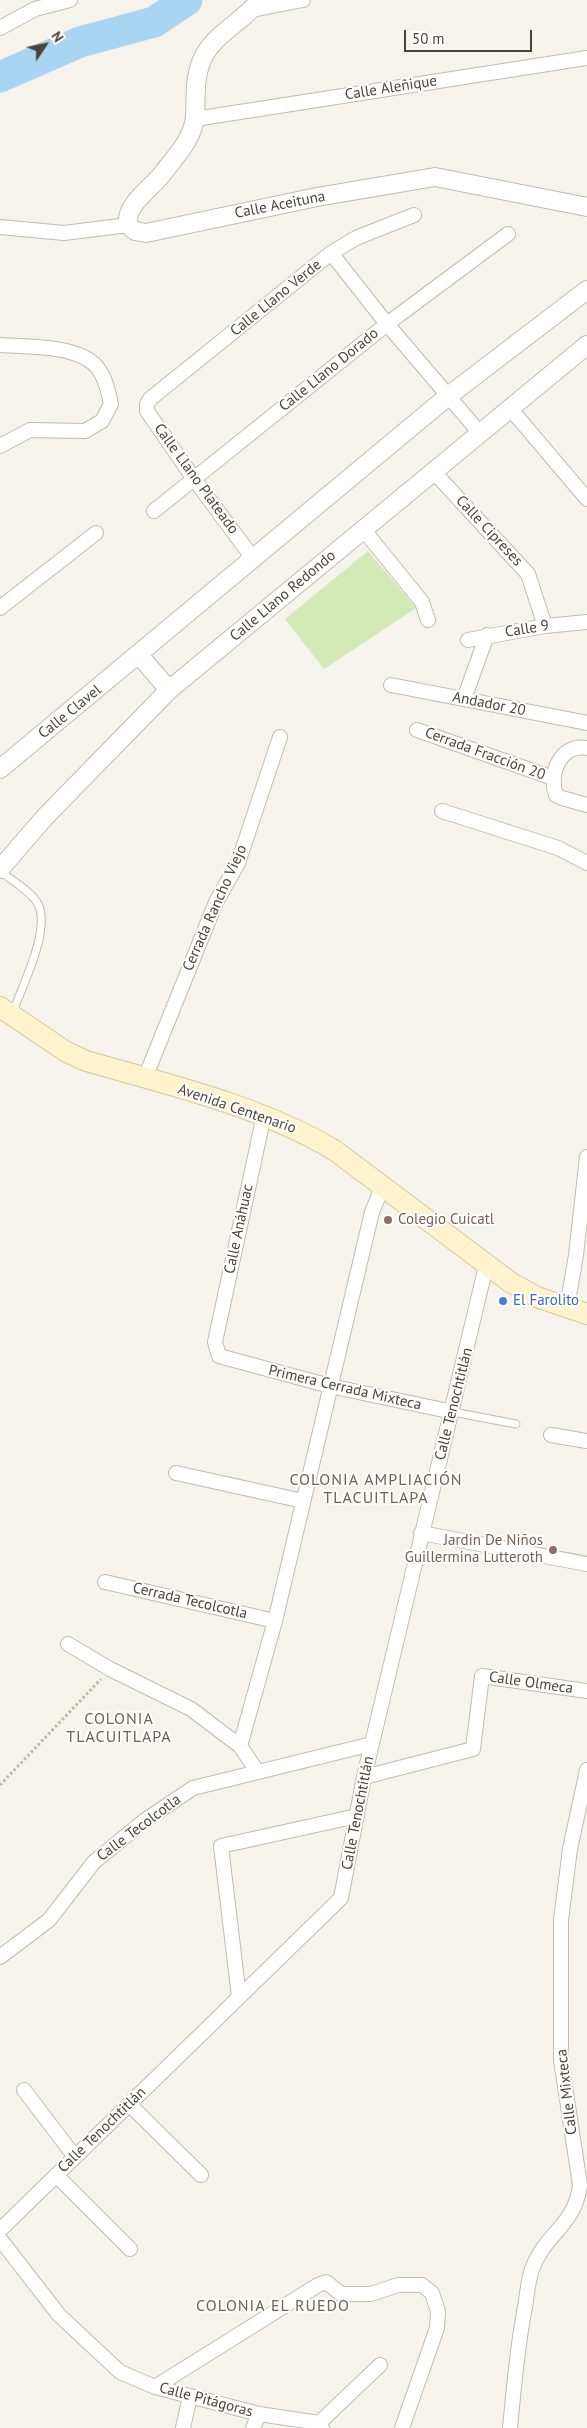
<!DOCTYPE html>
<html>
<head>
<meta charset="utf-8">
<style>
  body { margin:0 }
  #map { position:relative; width:587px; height:2428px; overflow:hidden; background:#f6f3ec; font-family:"PT Sans",sans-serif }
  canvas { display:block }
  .north { position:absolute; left:20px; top:20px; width:50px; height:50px; -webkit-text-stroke:4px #fff; paint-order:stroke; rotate:56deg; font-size:14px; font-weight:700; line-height:20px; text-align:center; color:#4b4439 }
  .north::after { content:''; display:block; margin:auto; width:18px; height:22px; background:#4b4439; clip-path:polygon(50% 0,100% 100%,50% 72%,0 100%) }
  .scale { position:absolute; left:404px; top:30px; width:128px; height:22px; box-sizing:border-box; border:2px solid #4b4439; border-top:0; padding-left:6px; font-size:15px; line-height:18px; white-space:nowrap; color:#4b4439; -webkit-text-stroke:4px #fff; paint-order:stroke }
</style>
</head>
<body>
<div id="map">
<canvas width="587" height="2428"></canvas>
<div class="north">N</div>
<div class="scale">50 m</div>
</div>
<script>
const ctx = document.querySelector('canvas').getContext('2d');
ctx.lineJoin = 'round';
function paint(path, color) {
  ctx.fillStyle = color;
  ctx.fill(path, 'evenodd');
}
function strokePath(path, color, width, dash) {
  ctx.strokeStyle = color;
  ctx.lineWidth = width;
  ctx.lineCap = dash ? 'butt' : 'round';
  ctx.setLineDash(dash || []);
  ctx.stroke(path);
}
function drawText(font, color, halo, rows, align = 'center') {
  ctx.font = font + ' "PT Sans",sans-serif';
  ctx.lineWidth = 4;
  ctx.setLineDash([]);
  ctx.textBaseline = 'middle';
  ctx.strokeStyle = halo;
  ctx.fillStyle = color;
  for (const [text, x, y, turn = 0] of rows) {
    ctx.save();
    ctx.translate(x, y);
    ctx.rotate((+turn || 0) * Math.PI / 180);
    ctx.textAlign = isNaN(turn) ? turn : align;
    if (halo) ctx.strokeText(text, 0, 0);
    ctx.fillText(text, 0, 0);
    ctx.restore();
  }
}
const green = new Path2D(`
  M368 551 416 608 324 669 285 619Z`);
const river = new Path2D(`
  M0 77 80 42 154 22 187 0`);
const path = new Path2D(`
  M0 1785 101 1679`);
const service = new Path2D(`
  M0 871C11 880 31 891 38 904 51 930 22 986 13 1012
  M453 1412 516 1424`);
const minor = new Path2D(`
  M252 10 303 0
  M0 28 35 9 70 0
  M195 119 587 58
  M0 227 64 233 128 225
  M331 253 387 324 479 432
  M0 345C26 347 75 345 95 365 105 375 108 391 111 404L102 421 85 431 30 430 0 446
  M509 407 587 499
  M433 471 528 574 545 626
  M154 511 387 324 508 234
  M363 529 422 602 428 620
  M252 557 194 479 147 411V404L150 399 331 253 356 238 414 215
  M0 608 96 533
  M468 640 545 626 587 622
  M391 685 587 723
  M464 699 487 635
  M417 730 553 778
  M587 748C561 743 548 773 556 795L562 798 587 805
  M442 811 558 848 587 863
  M145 1078 216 902 238 863 280 737
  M264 1115 215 1342 219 1356 330 1386 453 1412
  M567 1307 576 1255 587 1157
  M551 1435 587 1441
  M176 1473 303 1501
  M421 1533 587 1564
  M105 1582 275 1621
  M68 1644 110 1669 191 1709 240 1746 257 1771
  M240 1746 275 1621 372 1212 383 1186
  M364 1777 473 1749 482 1676 587 1691
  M0 1957 49 1920 94 1862 144 1821 193 1788 372 1744
  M239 1997 221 1846 357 1816
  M24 2090 75 2157
  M129 2104 201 2175
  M56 2175 130 2249
  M0 2230 341 1898 364 1777 486 1266
  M0 2239 59 2315 120 2372 155 2387 259 2414 319 2423 322 2428
  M155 2387 318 2285 326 2282 341 2294H371L398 2285H422L432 2293 438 2311 437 2328 402 2428
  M319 2423 380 2365
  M183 2428 190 2396
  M253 2428 259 2414
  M510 2428C514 2387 517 2347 525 2307 527 2294 528 2281 532 2269 545 2233 575 2226 580 2185L561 2060V1920L570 1849 587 1770`);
const tertiary = new Path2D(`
  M260 0C243 22 213 34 202 60 194 78 196 99 195 117 193 139 175 157 163 173 151 189 125 204 128 225L135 231 146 233 317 197 435 177 587 207
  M139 655 169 690
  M0 769 447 397 587 290
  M0 869 44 818 169 690 587 345`);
const secondary = new Path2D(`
  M0 1007 65 1051 86 1061C170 1085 258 1105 334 1150L510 1282 537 1297 587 1314`);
const markers = [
  [388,1220,5,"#8d6e63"],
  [503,1301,5,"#3f7fe0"],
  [553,1550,5,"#8d6e63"]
];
const streetNames = [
  ["Calle Aleñique",391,88,-9],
  ["Calle Aceituna",280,205,-11],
  ["Calle Llano Verde",276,298,-39],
  ["Calle Llano Dorado",329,370,-39],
  ["Calle Llano Plateado",196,479,54],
  ["Calle Cipreses",489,531,47],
  ["Calle Llano Redondo",283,596,-40],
  ["Calle 9",527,629,-9],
  ["Andador 20",489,704,11],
  ["Calle Clavel",70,712,-39],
  ["Cerrada Fracción 20",485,754,20],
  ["Cerrada Rancho Viejo",215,908,-66],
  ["Avenida Centenario",237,1109,19],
  ["Calle Anáhuac",239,1229,-78],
  ["Primera Cerrada Mixteca",345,1388,13],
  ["Calle Tenochtitlán",454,1404,-76],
  ["Cerrada Tecolcotla",190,1601,13],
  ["Calle Olmeca",531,1683,8],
  ["Calle Tenochtitlán",358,1813,-79],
  ["Calle Tecolcotla",139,1828,-37],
  ["Calle Mixteca",567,2092,-97],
  ["Calle Tenochtitlán",102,2130,-44],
  ["Calle Pitágoras",206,2400,15]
];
const educationNames = [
  ["Colegio Cuicatl",398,1220],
  ["Jardin De Niños",543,1541,"right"],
  ["Guillermina Lutteroth",543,1558,"right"]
];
const shopNames = [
  ["El Farolito",513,1301]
];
const neighbourhoodNames = [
  ["COLONIA AMPLIACIÓN",376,1480],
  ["TLACUITLAPA",376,1498],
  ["COLONIA",119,1719],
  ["TLACUITLAPA",119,1737],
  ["COLONIA EL RUEDO",273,2306]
];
paint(green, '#d2eab5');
strokePath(river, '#a9d4f2', 31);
strokePath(service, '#c2bbae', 9);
strokePath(minor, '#c2bbae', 16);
strokePath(tertiary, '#c2bbae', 20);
strokePath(secondary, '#d6c79b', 22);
strokePath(path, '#c4b79f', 3, [2.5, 2.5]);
strokePath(service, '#fff', 7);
strokePath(minor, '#fff', 14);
strokePath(tertiary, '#fff', 18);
strokePath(secondary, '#fff3cd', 20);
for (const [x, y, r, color] of markers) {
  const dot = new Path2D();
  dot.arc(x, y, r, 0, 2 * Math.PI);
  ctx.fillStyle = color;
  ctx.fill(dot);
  strokePath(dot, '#fff', 2);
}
drawText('15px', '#4b4439', '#fff', streetNames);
drawText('15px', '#785e54', '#fff', educationNames, 'left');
drawText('15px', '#366cbe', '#fff', shopNames, 'left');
ctx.letterSpacing = '1px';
drawText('16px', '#6e6250', '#fff', neighbourhoodNames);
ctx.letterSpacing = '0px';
</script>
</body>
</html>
